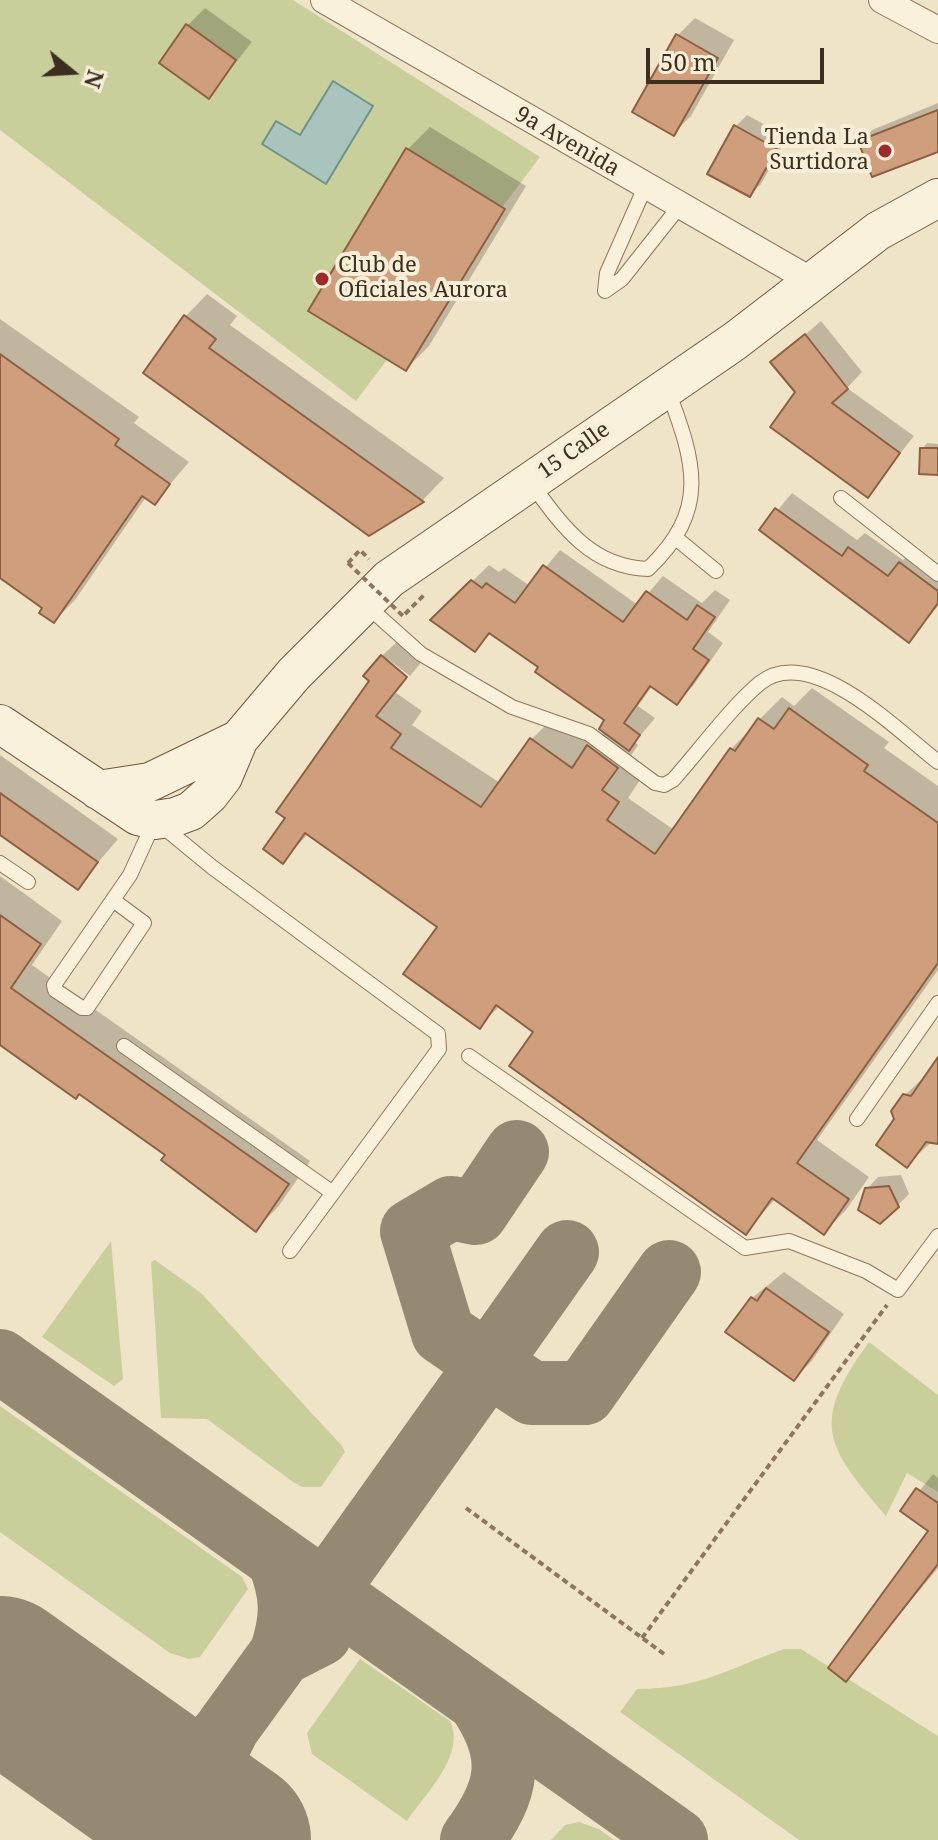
<!DOCTYPE html>
<html>
<head>
<meta charset="utf-8">
<style>
  body { margin:0 }
  #map { position:relative; width:938px; height:1840px; overflow:hidden; background:#f0e4c8; font-family:"Noto Serif",serif }
  canvas { display:block }
  .north { position:absolute; left:32px; top:32px; width:80px; height:80px; -webkit-text-stroke:6px #f7eed8; paint-order:stroke; rotate:108deg; font-size:22px; font-weight:700; line-height:32px; text-align:center; color:#3d2e20 }
  .north::after { content:''; display:block; margin:auto; width:28px; height:36px; background:#3d2e20; clip-path:polygon(50% 0,100% 100%,50% 72%,0 100%) }
  .scale { position:absolute; left:646px; top:48px; width:178px; height:36px; box-sizing:border-box; border:4px solid #3d2e20; border-top:0; padding-left:10px; font-size:24px; line-height:28px; white-space:nowrap; color:#3d2e20; -webkit-text-stroke:6px #f7eed8; paint-order:stroke }
</style>
</head>
<body>
<div id="map">
<canvas width="938" height="1840"></canvas>
<div class="north">N</div>
<div class="scale">50 m</div>
</div>
<script>
const ctx = document.querySelector('canvas').getContext('2d');
ctx.lineJoin = 'round';
function paint(path, color) {
  ctx.fillStyle = color;
  ctx.fill(path, 'evenodd');
}
function strokePath(path, color, width, dash) {
  ctx.strokeStyle = color;
  ctx.lineWidth = width;
  ctx.lineCap = dash ? 'butt' : 'round';
  ctx.setLineDash(dash || []);
  ctx.stroke(path);
}
function drawText(font, color, halo, rows, align = 'center') {
  ctx.font = font + ' "Noto Serif",serif';
  ctx.lineWidth = 8;
  ctx.setLineDash([]);
  ctx.textBaseline = 'middle';
  ctx.strokeStyle = halo;
  ctx.fillStyle = color;
  for (const [text, x, y, turn = 0] of rows) {
    ctx.save();
    ctx.translate(x, y);
    ctx.rotate((+turn || 0) * Math.PI / 180);
    ctx.textAlign = isNaN(turn) ? turn : align;
    if (halo) ctx.strokeText(text, 0, 0);
    ctx.fillText(text, 0, 0);
    ctx.restore();
  }
}
const green = new Path2D(`
  M0 0H293L540 157 356 401 0 130Z
  M111 1241 123 1379 114 1386 42 1337Z
  M155 1260 201 1293 342 1446 345 1452 321 1487H302L293 1482 207 1419 161 1418 151 1262Z
  M869 1342 938 1395V1492L907 1473 886 1516C825 1445 810 1423 869 1342Z
  M0 1406 242 1577 248 1589 200 1657 189 1659 170 1653 0 1532Z
  M784 1649H801L938 1736V1840H799L620 1712 637 1689C700 1689 727 1669 784 1649Z
  M360 1659 450 1721C466 1755 426 1793 407 1821L312 1754 307 1733Z
  M579 1822 599 1829 614 1840H551L565 1825Z`);
const water = new Path2D(`
  M333 81 373 106 326 184 262 144 276 121 300 135Z`);
const shadow = new Path2D(`
  M205 8 252 42 209 96 188 25Z
  M695 18 734 40 691 116 674 133 678 35Z
  M938 103V142L861 141 872 130Z
  M747 115 787 137 761 184 750 195 736 126Z
  M430 127 526 186 429 346 406 369 408 149Z
  M207 294 237 316 230 325 444 478 423 500 369 534 145 372 185 317Z
  M0 319 139 417 134 423 189 462 154 503 146 497 75 600 54 621 45 608 0 575Z
  M821 321 862 372 847 388 914 436 867 495 798 392 773 362Z
  M927 443 938 444V473L922 449Z
  M792 493 857 540 865 533 903 560 916 548 938 564V606L909 641 762 529Z
  M560 550 638 605 663 576 702 603 715 590 730 600 708 632 723 643 693 686 677 702 653 685 638 706 655 718 635 742 638 745 623 768 640 780 628 798 674 830 731 749 760 719 782 697 794 706 812 688 889 742 884 748 938 786V970L817 1140 869 1177 846 1210 824 1232 776 1198 746 1232 536 1032 500 1006 479 1026 439 926 309 833 283 861 382 656 404 635 428 654 410 676 389 660 386 662 407 679 396 693 422 711 412 725 500 783 531 740 553 718 591 745 605 731 607 720 492 632 475 650 433 620 489 565 499 572 504 568 530 586Z
  M0 755 118 839 77 887 0 832Z
  M0 876 62 921 32 965 310 1161 278 1207 256 1229 168 1154 80 1092 0 1043Z
  M938 1064V1136L907 1165 897 1119 905 1095Z
  M901 1175 909 1194 897 1206 867 1189 878 1177Z
  M784 1272 844 1314 811 1362 794 1379 752 1298Z
  M933 1474 938 1478V1568L846 1679 931 1530 903 1511Z`);
const taxiway = new Path2D(`
  M517 1152 476 1213 451 1208 412 1231 443 1333 488 1364 567 1252
  M0 1361 676 1840
  M279 1560C293 1595 293 1618 281 1654L488 1364 532 1393H584L669 1272
  M135 1772C183 1781 198 1765 227 1729
  M207 1824 200 1801 203 1778 228 1727 281 1654 320 1634
  M472 1840C509 1790 516 1756 480 1702`);
const runway = new Path2D(`
  M0 1676 231 1840`);
const building = new Path2D(`
  M186 24 236 60 209 99 159 63Z
  M676 34 718 58 674 136 632 112Z
  M938 110V152L872 177 858 141Z
  M734 125 777 149 750 197 707 174Z
  M406 148 505 209 406 371 308 311Z
  M184 315 216 339 209 348 424 502 369 536 143 373Z
  M805 334 848 389 832 403 900 453 868 498 770 427 795 392 770 362Z
  M0 354 119 439 115 445 170 484 155 505 142 496 54 623 39 613 42 608 0 578Z
  M920 448H938V475L919 474Z
  M775 508 842 556 848 547 888 576 899 562 938 591V603L909 643 759 530Z
  M543 565 623 622 646 591 687 620 697 605 715 617 693 649 709 660 677 705 650 686 624 723 640 735 629 751 599 729 604 720 535 672 538 667 489 633 475 652 430 620 471 580 482 588 486 583 515 603Z
  M381 655 407 677 376 716 401 734 391 748 481 807 530 738 572 768 587 745 618 768 602 790 619 802 607 820 655 854 730 748 735 751 758 718 774 729 789 708 868 765 864 771 938 823V963L797 1163 849 1199 824 1235 772 1198 746 1235 509 1066 533 1032 496 1005 480 1029 403 974 437 927 305 833 283 864 263 849 285 818 276 812 369 681 363 676Z
  M0 793 98 862 78 890 0 835Z
  M0 915 41 944 11 988 289 1184 256 1232 161 1160 165 1155 79 1094 76 1099 0 1045Z
  M938 1057V1144L926 1142 907 1168 876 1145 894 1119 891 1111 903 1094 911 1096Z
  M889 1186 899 1207 880 1224 858 1210 865 1188Z
  M766 1288 829 1332 794 1381 725 1332 751 1297 757 1301Z
  M916 1488 938 1503V1564L846 1682 828 1668 928 1531 900 1511Z`);
const path = new Path2D(`
  M348 563 360 550 369 559
  M405 614 424 595
  M466 1508 664 1654
  M642 1638 887 1305`);
const service = new Path2D(`
  M645 187 607 273 605 291 622 279 679 207
  M531 483C563 527 591 567 648 569 710 510 695 463 668 391
  M841 498 938 574
  M677 539 716 571
  M365 604 421 654 512 707 589 734 655 783 664 785 673 780C699 751 731 707 760 683 811 642 899 732 938 762
  M0 863 28 882
  M113 900 144 923 87 1008H82L55 990 54 985 130 875 155 820 212 867 438 1034 439 1049 290 1251
  M124 1046 333 1193
  M469 1056 745 1248 789 1241 866 1271 898 1290 938 1236
  M857 1119 938 1003`);
const minor = new Path2D(`
  M324 0 812 281
  M882 0 938 30`);
const secondary = new Path2D(`
  M0 724 138 816 155 820 175 817 191 811 209 795 223 777 239 739 294 674 389 579 735 341 878 231 938 198
  M98 790 150 782 239 739`);
const pathBridge = new Path2D(`
  M348 563 403 616`);
const markers = [
  [885,151,8,"#9e2a2b"],
  [322,279,8,"#9e2a2b"]
];
const poiNames = [
  ["Tienda La",869,138],
  ["Surtidora",869,163],
  ["Club de",338,266,"left"],
  ["Oficiales Aurora",338,291,"left"]
];
const streetNames = [
  ["9a Avenida",567,142,30],
  ["15 Calle",574,451,-35]
];
paint(green, '#c9cf9b');
paint(water, '#a9c4bc');
strokePath(water, '#6f938a', 2);
paint(shadow, '#0003');
strokePath(taxiway, '#968974', 64);
strokePath(runway, '#968974', 160);
paint(building, '#cf9f7d');
strokePath(building, '#8d5f41', 2);
strokePath(service, '#8d765c', 16);
strokePath(minor, '#8d765c', 28);
strokePath(secondary, '#6f573f', 40);
strokePath(path, '#8d765c', 4, [6, 4]);
strokePath(service, '#faf1dc', 14);
strokePath(minor, '#faf1dc', 26);
strokePath(secondary, '#faf1dc', 38);
strokePath(pathBridge, '#8d765c', 4, [6, 4]);
for (const [x, y, r, color] of markers) {
  const dot = new Path2D();
  dot.arc(x, y, r, 0, 2 * Math.PI);
  ctx.fillStyle = color;
  ctx.fill(dot);
  strokePath(dot, '#f7eed8', 3);
}
drawText('22px', '#3d2e20', '#f7eed8', poiNames, 'right');
drawText('22px', '#3d2e20', '#f7eed8', streetNames);
</script>
</body>
</html>
